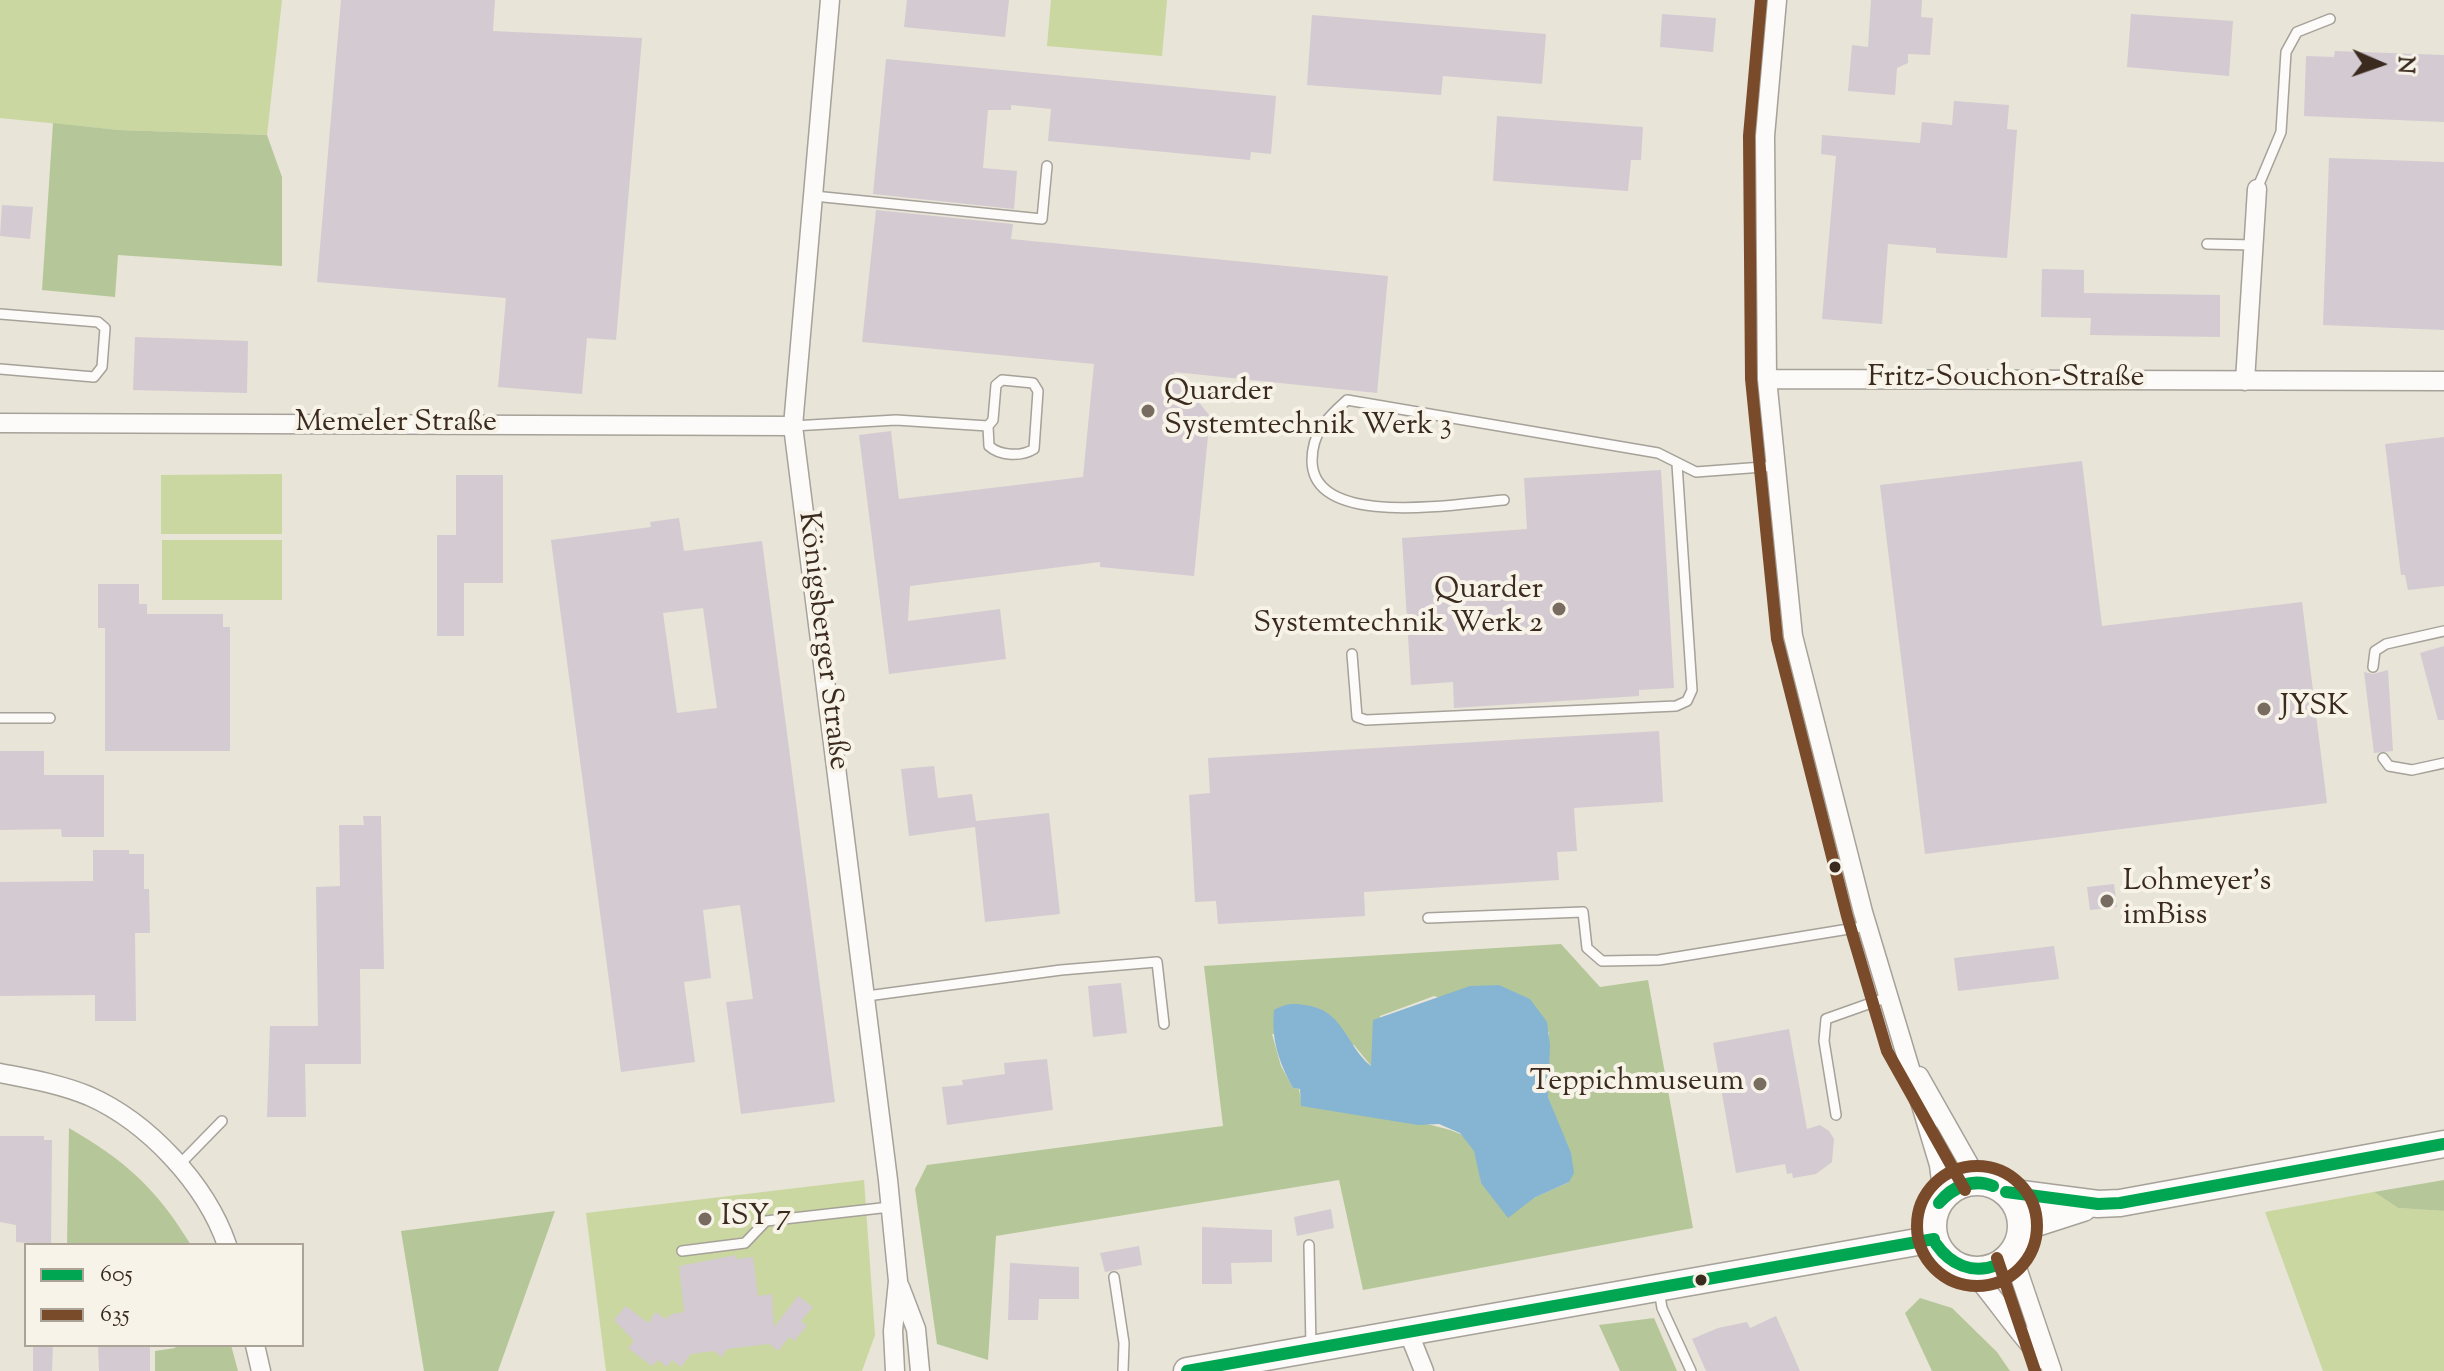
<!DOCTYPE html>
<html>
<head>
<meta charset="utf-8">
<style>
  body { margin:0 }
  #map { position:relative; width:2444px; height:1371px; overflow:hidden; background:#e8e4d7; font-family:"Sorts Mill Goudy",serif }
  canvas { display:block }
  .legend { position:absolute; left:24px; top:1243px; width:280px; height:104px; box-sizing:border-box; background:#f7f3e8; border:2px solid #aca397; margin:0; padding:10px 14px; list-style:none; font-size:24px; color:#3b2a1e }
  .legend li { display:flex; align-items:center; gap:16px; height:40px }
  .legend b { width:40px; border:2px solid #aca397 }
  .north { position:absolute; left:2340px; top:24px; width:80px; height:80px; -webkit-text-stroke:6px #f7f3e8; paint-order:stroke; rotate:92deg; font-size:22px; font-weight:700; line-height:32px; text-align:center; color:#3b2a1e }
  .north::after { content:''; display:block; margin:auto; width:28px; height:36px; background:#3b2a1e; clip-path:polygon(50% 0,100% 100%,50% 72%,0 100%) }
</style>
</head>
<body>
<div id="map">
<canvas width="2444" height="1371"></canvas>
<ul class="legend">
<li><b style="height:10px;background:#00a651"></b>605</li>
<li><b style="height:10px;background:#7a4b2a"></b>635</li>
</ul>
<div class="north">N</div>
</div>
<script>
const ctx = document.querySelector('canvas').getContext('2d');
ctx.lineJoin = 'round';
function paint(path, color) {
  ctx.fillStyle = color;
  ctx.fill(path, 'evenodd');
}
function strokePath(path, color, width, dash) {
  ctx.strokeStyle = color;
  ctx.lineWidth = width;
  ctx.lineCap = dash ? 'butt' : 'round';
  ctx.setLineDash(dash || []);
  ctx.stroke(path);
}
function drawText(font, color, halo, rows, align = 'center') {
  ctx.font = font + ' "Sorts Mill Goudy",serif';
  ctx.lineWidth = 8;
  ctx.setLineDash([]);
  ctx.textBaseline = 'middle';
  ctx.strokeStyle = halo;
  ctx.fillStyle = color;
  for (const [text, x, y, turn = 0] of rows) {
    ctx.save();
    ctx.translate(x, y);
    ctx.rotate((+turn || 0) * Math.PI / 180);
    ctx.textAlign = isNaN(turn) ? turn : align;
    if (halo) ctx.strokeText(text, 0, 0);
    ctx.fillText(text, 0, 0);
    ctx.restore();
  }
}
const green = new Path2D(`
  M0 0H282L267 135 119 130 0 118Z
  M1051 0H1167L1162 56 1047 46Z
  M282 474V534H161V475Z
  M162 540H282V600H162Z
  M864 1180 875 1335 862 1371H606L586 1213Z
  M2374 1192 2398 1208 2444 1211V1371H2323L2265 1212Z`);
const forest = new Path2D(`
  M53 123 119 130 267 135 282 177V266L118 255 115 297 42 290Z
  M1561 944 1600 987 1648 980 1693 1228 1363 1290 1339 1180 996 1236 988 1360 937 1344 915 1189 927 1165 1223 1126 1204 966ZM1434 996 1549 1032 1548 1097 1561 1132 1569 1182 1534 1198 1481 1183C1479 1167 1477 1148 1465 1137 1450 1123 1328 1107 1302 1106L1299 1089 1293 1088 1281 1066 1272 1034 1354 1045 1372 1067 1380 1016Z
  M69 1128C126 1161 156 1188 191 1245H67Z
  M2444 1180V1211L2398 1208 2374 1192Z
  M555 1211 498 1371H424L401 1231Z
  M1920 1298 1952 1308 1997 1352 2010 1371H1932L1905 1313Z
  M1654 1318 1677 1371H1620L1599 1325Z
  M176 1345H231L238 1371H155V1351L175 1348Z`);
const water = new Path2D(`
  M1499 985 1530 999 1547 1022 1550 1045 1548 1097 1571 1153 1574 1173 1569 1182 1534 1198 1508 1218 1481 1183 1474 1151 1460 1133 1439 1124 1418 1125 1301 1106 1300 1089 1293 1088C1279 1062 1271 1040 1274 1010 1285 1004 1292 1003 1304 1005 1344 1009 1345 1045 1371 1066L1373 1020 1470 986Z`);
const building = new Path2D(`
  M341 0H495L493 31 642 38 616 340 587 338 582 394 498 387 506 298 317 282Z
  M907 0H1009L1005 37 904 27Z
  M1871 0H1922L1921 17 1933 18 1930 55 1908 54V63L1897 68 1895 95 1848 91 1852 45 1868 47Z
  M1662 14 1716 18 1713 52 1660 47Z
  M2131 14 2233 21 2229 76 2127 67Z
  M1312 15 1546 34 1542 84 1443 76 1441 95 1307 85Z
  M2335 51 2444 55V122L2304 116 2306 56 2334 57Z
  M886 59 1276 96 1271 154 1251 152 1250 160 1048 141 1051 109 1011 105V110H988L983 168 1017 171 1014 209 873 194Z
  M1954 101 2009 105 2007 129 2017 130 2007 258 1936 253V248L1888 244 1882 324 1822 319 1836 156 1821 154 1822 135 1920 143 1922 122 1952 125Z
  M1497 116 1643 127 1641 160H1631L1628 191 1493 181Z
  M2329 158 2444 162V330L2323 325Z
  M2 205 33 207 30 239 0 236Z
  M876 210 1013 224 1011 239 1388 276 1377 393 1174 372 1210 416 1194 576 1100 567V562L910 586 908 621 1000 609 1006 659 889 674 859 435 891 431 899 499 1083 477 1094 364 862 342Z
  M2042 269 2084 270V293L2220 295V337L2090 335 2091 318 2041 317Z
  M135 337 248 341 247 393 133 390Z
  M2444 437V586L2408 590 2405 575H2401L2385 444Z
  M2082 461 2102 626 2302 602 2327 803 1925 854 1880 485Z
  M1661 470 1674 688 1639 690V696L1454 708 1453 682 1411 685 1402 538 1527 529 1524 478Z
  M456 475H503V583H464V636H437V535H456Z
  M679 518 684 551 762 541 835 1102 741 1114 726 1002 753 999 740 905 703 910 711 978 684 982 695 1062 621 1072 551 540 651 527 650 522ZM703 608 717 708 677 713 663 613Z
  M98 584H139V604H147V614H223V627H230V751H105V628H98Z
  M2444 646V720H2438L2420 653Z
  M2388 670 2393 751 2374 753 2364 672 2373 674Z
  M1659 731 1663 802 1574 808 1577 851 1557 852 1559 880 1364 892 1365 916 1218 924 1216 901 1195 902 1189 795 1210 793 1208 758Z
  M0 751H44V775H104V837H62L61 829 0 830Z
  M934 766 938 798 972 794 976 821 1049 813 1060 914 985 922 975 827 909 836 901 769Z
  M363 816H381L384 969H360L361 1064H305L306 1117H267L270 1026H318L316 887 340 886 339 825H364Z
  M93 850H129V854H144V889H149L150 933H135L136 1021H95V995L0 996V882L93 881Z
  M2114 884 2117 907 2090 910 2087 887Z
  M2054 946 2059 979 1958 991 1954 958Z
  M1121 983 1127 1033 1093 1037 1088 986Z
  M1789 1029 1807 1129 1820 1125 1829 1131 1834 1139 1832 1162 1816 1174 1793 1178 1792 1173 1787 1174 1785 1164 1736 1173 1713 1043Z
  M1047 1059 1053 1110 947 1125 942 1087 963 1085 962 1080 1005 1074 1004 1063Z
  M0 1136H44V1140H52L51 1245 16 1242V1225L0 1222Z
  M1331 1209 1334 1228 1297 1236 1294 1217Z
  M1202 1227 1272 1230V1262L1231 1263 1232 1284H1202Z
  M1139 1246 1142 1265 1105 1272 1100 1253Z
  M736 1255V1259L753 1257 758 1296 772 1294 774 1327 798 1296 813 1307 801 1321 807 1326 794 1341 789 1337 778 1351 769 1344 727 1349 722 1357 714 1351 691 1354 681 1367 672 1360 667 1367 658 1360 652 1366 628 1348 634 1341 614 1320 626 1306 648 1323 656 1312 665 1319 672 1314 684 1312 679 1266Z
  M1010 1263 1079 1267V1299H1039L1038 1320H1008Z
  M1776 1316 1800 1371H1706L1692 1339 1718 1328 1747 1322 1750 1328Z
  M33 1345H53L52 1371H33Z
  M98 1345H150V1371H99Z`);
const lane = new Path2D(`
  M2257 189 2281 132 2286 52 2297 32 2330 19
  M814 196 1042 219 1047 166
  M2207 244 2253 245
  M0 314 98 322 105 328 102 367 94 377 0 369
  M793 426 896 420 988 426 993 420 996 385 1002 380 1033 383 1038 391 1034 449C1021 457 1000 456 989 446L988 426
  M1504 500C1461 503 1313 530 1312 461 1312 432 1327 418 1347 400L1658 453 1696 472 1776 466
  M1352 654 1357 717 1366 720 1676 706 1687 701 1692 690 1677 464
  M2373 667 2375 651 2386 644 2444 631
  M0 718H50
  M2383 758 2389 766 2412 770 2444 763
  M1428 918 1583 912 1587 948 1602 961 1659 960 1867 926
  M867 996 1061 970 1157 962 1164 1024
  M1836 1115 1824 1041 1826 1019 1888 997
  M178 1166 222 1121
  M1309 1245 1311 1348
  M682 1251 745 1243 766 1221 890 1207
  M1114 1277 1124 1343 1123 1371
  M1659 1290 1662 1308 1691 1371`);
const street = new Path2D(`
  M830 0 793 426 888 1180 898 1281 893 1331 895 1371
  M1777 0 1765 136 1767 379 1793 636 1863 912 1939 1165 1943 1197
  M1767 379 2444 381
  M2245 381 2257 189
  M0 423 793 426
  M0 1073C30 1079 60 1084 89 1096 148 1122 206 1184 227 1245
  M1919 1076 1979 1182
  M2012 1253 2052 1371
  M1971 1271C1997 1300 2016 1332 2044 1360
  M900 1287 916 1329 920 1371
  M1408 1331 1424 1371
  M255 1345 261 1371`);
const secondary = new Path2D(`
  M1933 1226a44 44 0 1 1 88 0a44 44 0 1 1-88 0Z
  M2006 1192 2098 1204 2120 1203 2444 1144
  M2021 1228 2083 1208
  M1187 1371 1934 1239`);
const bus1 = new Path2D(`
  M2006 1192 2098 1204 2120 1203 2444 1144
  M1939 1203C1952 1186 1973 1177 1993 1186
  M1939 1203C1953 1188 1973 1178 1993 1186
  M1936 1244C1950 1264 1972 1275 1997 1265
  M1187 1371 1934 1239`);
const bus2 = new Path2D(`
  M1761 0 1749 136 1751 379 1777 639 1847 916 1887 1051 1965 1190
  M1917 1226a60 60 0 1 1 120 0a60 60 0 1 1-120 0Z
  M1997 1258 2035 1371`);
const markers = [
  [1148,411,8,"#786b5f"],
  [1559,609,8,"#786b5f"],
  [2264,709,8,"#786b5f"],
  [1835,867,7,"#3b2a1e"],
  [2107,901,8,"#786b5f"],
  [1760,1084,8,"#786b5f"],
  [705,1219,8,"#786b5f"],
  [1701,1280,7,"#3b2a1e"]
];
const streetNames = [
  ["Fritz-Souchon-Straße",2006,380],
  ["Memeler Straße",396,425],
  ["Königsberger Straße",821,641,83]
];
const poiNames = [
  ["Quarder",1164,394],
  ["Systemtechnik Werk 3",1164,428],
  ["Quarder",1543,592,"right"],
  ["Systemtechnik Werk 2",1543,626,"right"],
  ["JYSK",2280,709],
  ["Lohmeyer's",2123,884],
  ["imBiss",2123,918],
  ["Teppichmuseum",1744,1084,"right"],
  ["ISY 7",721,1219]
];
paint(green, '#cad7a0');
paint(forest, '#b5c798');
paint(water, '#86b5d3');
paint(building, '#d4cad2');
strokePath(lane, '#a6a199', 12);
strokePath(street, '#a6a199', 21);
strokePath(secondary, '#a6a199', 29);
strokePath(lane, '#fcfbf9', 9);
strokePath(street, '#fcfbf9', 18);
strokePath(secondary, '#fcfbf9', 26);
strokePath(bus1, '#00a651', 12);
strokePath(bus2, '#7a4b2a', 12);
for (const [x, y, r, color] of markers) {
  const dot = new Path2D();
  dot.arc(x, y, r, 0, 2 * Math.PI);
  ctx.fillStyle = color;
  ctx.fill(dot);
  strokePath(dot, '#f7f3e8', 3);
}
drawText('30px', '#3b2a1e', '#f7f3e8', streetNames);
drawText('30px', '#3b2a1e', '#f7f3e8', poiNames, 'left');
</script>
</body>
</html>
